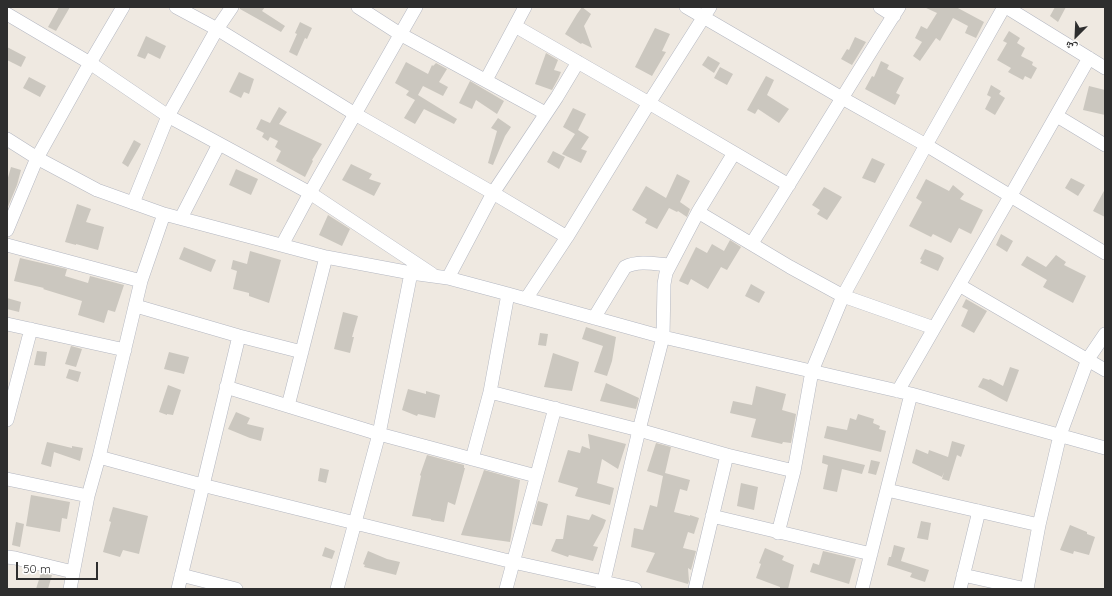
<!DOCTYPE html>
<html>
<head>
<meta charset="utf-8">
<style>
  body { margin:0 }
  #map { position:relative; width:1112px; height:596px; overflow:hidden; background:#efe9e1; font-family:Quicksand,"Noto Naskh Arabic",sans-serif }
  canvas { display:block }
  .frame { position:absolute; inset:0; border:8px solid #2e2e2e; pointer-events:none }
  .north { position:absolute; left:1056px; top:16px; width:40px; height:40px; -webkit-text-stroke:3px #fff; paint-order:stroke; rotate:204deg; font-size:11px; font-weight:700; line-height:16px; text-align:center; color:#2e2e2e }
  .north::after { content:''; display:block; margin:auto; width:14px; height:18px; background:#2e2e2e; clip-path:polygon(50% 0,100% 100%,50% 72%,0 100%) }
  .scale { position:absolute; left:16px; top:562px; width:82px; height:18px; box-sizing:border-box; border:2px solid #2e2e2e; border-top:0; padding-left:5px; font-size:12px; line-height:14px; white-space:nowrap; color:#2e2e2e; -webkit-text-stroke:3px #fff; paint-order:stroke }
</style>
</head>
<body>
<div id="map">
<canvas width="1112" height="596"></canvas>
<div class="frame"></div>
<div class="north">ش</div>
<div class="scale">50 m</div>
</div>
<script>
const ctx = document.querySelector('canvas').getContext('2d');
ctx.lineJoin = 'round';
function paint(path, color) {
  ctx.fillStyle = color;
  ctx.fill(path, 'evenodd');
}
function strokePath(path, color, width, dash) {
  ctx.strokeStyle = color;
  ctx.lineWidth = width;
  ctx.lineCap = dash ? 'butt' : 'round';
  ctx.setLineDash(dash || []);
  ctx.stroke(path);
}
const building = new Path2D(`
  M59 7H70L56 31 48 27Z
  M240 7H265L262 11 285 26 281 32 240 9Z
  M582 7 591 14 584 26 592 48 582 43 581 44 565 34 577 14Z
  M924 7H956L984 22 976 38 965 33 968 26 953 18 940 41 936 38 920 61 913 56 922 42 915 38 921 26 927 29 937 13Z
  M1055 7H1066L1058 22 1050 16Z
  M300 22 312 28 307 39 305 38 297 56 289 52 297 34 295 33Z
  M655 28 670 34 662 51 666 52 652 76 635 67Z
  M1009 31 1020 38 1017 43 1025 48 1021 56 1033 62 1032 65 1037 68 1031 79 1025 76 1023 80 1008 72 1011 68 997 60 1007 43 1003 41Z
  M146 36 166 46 160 59 148 53 145 59 137 56Z
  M855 37 866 42 852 65 841 59 847 49 849 50Z
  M7 47 26 57 21 67 7 60Z
  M546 53 558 60 554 70 561 72 558 79 552 90 535 84Z
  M708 56 720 63 714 73 702 65Z
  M881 61 889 65 887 69 904 78 896 93 900 95 895 105 865 89 872 76 874 77Z
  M406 62 428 74 432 65 433 66 436 63 447 69 439 82 448 87 443 96 423 86 418 95 457 119 454 124 424 109 415 124 404 118 415 100 406 95 409 91 395 83Z
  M720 67 733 74 727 85 714 78Z
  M239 72 254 79 249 94 244 92 241 98 229 92Z
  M766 76 774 80 767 95 789 109 779 123 758 109 755 114 747 110Z
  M29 77 46 86 40 97 23 88Z
  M470 81 504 101 497 114 476 100 472 109 459 103Z
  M991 85 1001 91 999 94 1005 98 995 115 985 109 991 97 987 95Z
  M1089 86 1105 90V115L1083 110Z
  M279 107 287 112 279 124 322 144 312 160 313 161 305 177 276 161 281 151 275 147 278 141 270 137 268 141 262 137 264 133 256 129 261 119 270 123Z
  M573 108 586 114 577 132 578 130 589 137 581 149 587 151 581 163 562 154 575 134 563 127Z
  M498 118 511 127 505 136 493 165 488 163 497 131 491 128Z
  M134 140 141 144 128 167 122 163Z
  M553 151 565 157 559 169 547 162Z
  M872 158 885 164 875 183 862 178Z
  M351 164 372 174 369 179 381 183 374 196 342 180Z
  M11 167 21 170 17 185 7 209V181Z
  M236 169 258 179 251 195 229 185Z
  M677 174 690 181 680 202 690 209 687 217 678 211 677 212 669 208 657 229 645 223 647 219 632 210 646 186 666 198Z
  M1071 178 1085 185 1078 196 1065 188Z
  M926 179 949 191 953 185 964 194 960 199 983 210 971 234 959 228 951 243 933 234 931 237 909 226 922 202 916 198Z
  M824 187 842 197 827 220 817 214 820 210 812 205Z
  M1105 189V217L1093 211Z
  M77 204 91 209 86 222 104 227 98 250 76 244V245L65 242Z
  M328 215 350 229 342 246 319 235Z
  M1001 234 1013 241 1007 252 996 245Z
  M730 240 741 247 727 270 721 267 708 289 691 279 688 285 679 281 696 247 707 253 712 244 724 251Z
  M184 247 216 260 211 272 179 259Z
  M925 249 940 255 944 258 938 271 920 263 922 260 920 259Z
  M250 251 281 260 269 303 249 296V293L233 289 237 271 231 269 233 260 247 264Z
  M1056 255 1066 262 1064 265 1086 276 1073 303 1043 287 1047 280 1021 265 1027 256 1046 267Z
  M20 258 67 269 65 276 88 283 90 276 124 285 115 312 108 310 104 323 78 315 82 301 43 289 44 288 14 281Z
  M751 284 765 292 759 303 745 296Z
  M7 298 21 302 19 312 7 309Z
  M966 299 987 311 974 333 961 326 968 310 962 307Z
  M343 312 358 316 352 337H354L350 353 334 349Z
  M586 327 616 337 612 361 607 376 594 372 603 346 582 339Z
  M540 333 548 334 546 346 538 345Z
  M71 346 82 349 76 367 65 364Z
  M37 351 47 352 45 366 34 365Z
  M169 352 189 357 184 374 164 369Z
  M553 353 579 362 572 391 544 387Z
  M1010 367 1019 370 1007 402 985 390 978 387 983 378 989 380 990 379 1003 386Z
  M69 369 81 372 78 382 66 378Z
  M606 383 639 398 636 409 600 401Z
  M168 385 181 390 173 415 167 414V415L159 412Z
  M756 386 786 394 782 410 796 414 791 443 783 442 782 444 751 437 756 419 730 413 733 401 752 405Z
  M408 389 426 394V391L440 395 435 418 418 414 417 416 402 410Z
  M236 412 250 418 247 424 264 428 261 441 250 438 228 429Z
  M858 414 874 419 873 423 880 426 879 429 886 431 881 452 824 438 827 426 847 430 850 418 856 420Z
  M588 434 626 444 618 469 602 459 597 483 614 488 610 505 575 496 578 488 558 482 568 450 580 453 582 446 590 449Z
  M952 441 965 445 961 457 957 455 949 481 942 479 944 472 942 477 912 463 916 449 928 454 929 450 948 457Z
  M47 442 72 448V446L83 448 80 461 54 452 51 467 41 464Z
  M656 443 671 447 665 473 690 480 687 491 680 489 674 512 690 516V515L699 518 694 534 688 532 683 548 696 551 691 570 688 568 689 581 688 584 646 572 655 553 631 547 634 528 643 530 650 505 657 507 663 476 647 471Z
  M427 455 464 465V468H465L455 505 448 502 444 522 431 520V519L412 516 421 476 420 475Z
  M823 455 865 465 862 474 842 469 837 492 823 489 828 465 822 463Z
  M871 460 880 462 876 475 868 473Z
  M320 468 329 470 326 483 318 481Z
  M484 470 520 480 510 542 461 535Z
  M741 483 758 487 754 510 737 506Z
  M31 495 70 502 67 519 62 518 60 532 26 526Z
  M538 501 548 504 542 526 532 524Z
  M113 507 148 516 139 554 123 550 120 557 103 552 111 522 109 521Z
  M592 514 606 520 603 528 593 546 598 547 593 561 569 555 568 557 551 551 556 539H563L567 515 589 520Z
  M921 521 931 523 928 540 917 538Z
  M16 522 24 524 20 547 12 545Z
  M1070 525 1087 532V534L1095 537 1089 555 1074 551 1073 554 1060 550Z
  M894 545 905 548 901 561 929 570 925 582 910 577 912 573 887 565 889 557H891Z
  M325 547 335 551 332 559 322 556Z
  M765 548 784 556 782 560 794 565 788 589H780V587L756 578 761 564 759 563Z
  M368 551 387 559 400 562 396 575 364 567 365 565 363 564Z
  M823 551 856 559 849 584 810 572 813 563 819 565Z
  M41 573 52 575 48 589H36Z`);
const street = new Path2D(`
  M176 7 217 29 355 114 493 193 567 237
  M358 7 400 34 545 113
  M686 7 842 98 926 145 1105 253
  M880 7 894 16
  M1006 7 1105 68
  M7 14 90 63 168 116 310 193 432 274
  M515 26 649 103 789 185
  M486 80 525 7
  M1057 116 1105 145
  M7 139 37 158 97 190 164 214 326 257 411 273 448 278 508 294 663 337 911 394 1105 448
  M133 203 168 116 217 29 232 7
  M698 212 790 267 843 296 934 328
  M181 218 219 144
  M7 230 37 158 90 63 123 7
  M752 243C802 165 849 85 899 7
  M7 245 141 281
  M282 245 310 193 416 7
  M448 278 493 193 557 97 578 62
  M959 285 1105 370
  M526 299 567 237 649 103 710 7
  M136 306 239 336 302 352
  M594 318 625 267C638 260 656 264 670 265
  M7 324 125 350
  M226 387 379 434 536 476
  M898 391 1011 195 1089 58
  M490 392 639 430 727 455 794 471
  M288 406 326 257
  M7 420 31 329
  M99 457 202 485 355 523 513 562 635 589
  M472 459 490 392 508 294
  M7 479 88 496
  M887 490 1039 525
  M712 516 871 554
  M778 533 794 471 812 371 843 296 926 145 1004 7
  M7 557 15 558 73 572
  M181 575 236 589
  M963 575 1026 589
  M70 589 88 496 99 457 141 281 164 214
  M178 589 239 336
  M337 589 379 434 411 273
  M506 589 555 408
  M602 589 639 430 663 337 664 284 666 273 698 212 734 153
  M695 589 727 455
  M862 589 911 394
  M960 589 979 511
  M1027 589 1039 525 1060 435 1088 359 1105 334`);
paint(building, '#cbc7bf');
strokePath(street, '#b4b7c1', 14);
strokePath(street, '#fff', 13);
</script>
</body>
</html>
